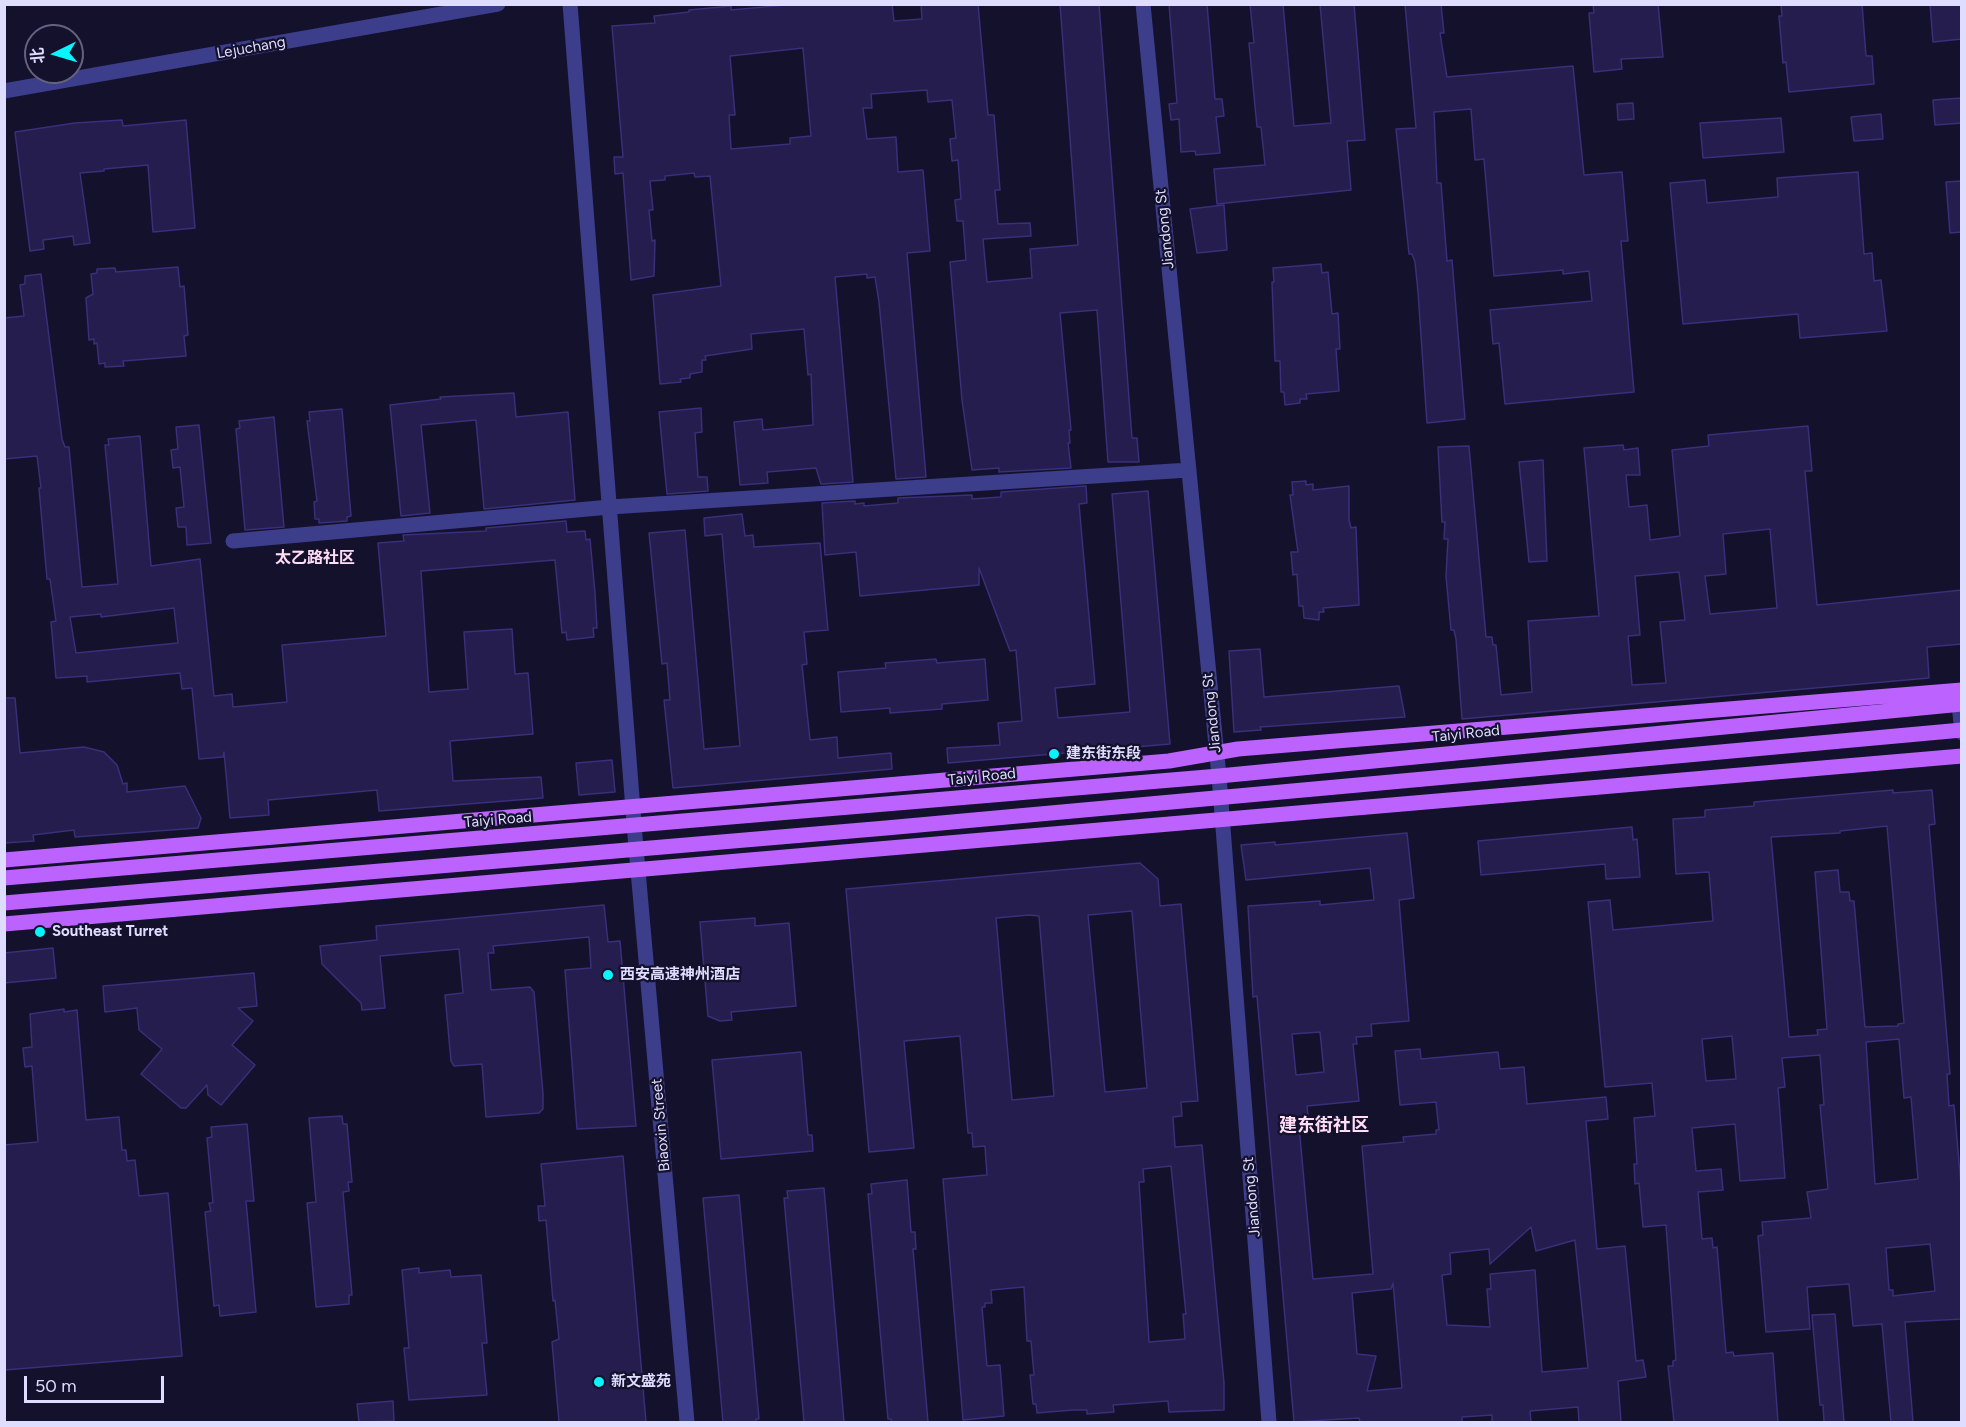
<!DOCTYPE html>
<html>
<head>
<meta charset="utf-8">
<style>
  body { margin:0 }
  #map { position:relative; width:1966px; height:1427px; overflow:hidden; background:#14112c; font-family:Figtree,"Noto Sans SC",sans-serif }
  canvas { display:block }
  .frame { position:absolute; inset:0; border:6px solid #dedcff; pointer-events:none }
  .north { position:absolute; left:24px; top:24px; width:60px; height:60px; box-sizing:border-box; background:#14112c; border:2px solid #656280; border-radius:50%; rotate:265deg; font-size:16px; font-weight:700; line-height:24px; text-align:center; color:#dedcff }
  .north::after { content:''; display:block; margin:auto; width:21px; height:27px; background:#08f4ff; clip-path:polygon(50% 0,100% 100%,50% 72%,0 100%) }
  .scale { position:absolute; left:24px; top:1376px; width:140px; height:27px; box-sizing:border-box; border:3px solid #dedcff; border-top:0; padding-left:8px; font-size:18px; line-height:21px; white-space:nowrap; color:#dedcff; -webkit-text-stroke:4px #14112c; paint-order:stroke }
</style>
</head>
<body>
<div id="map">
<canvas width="1966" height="1427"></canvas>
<div class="frame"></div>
<div class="north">北</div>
<div class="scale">50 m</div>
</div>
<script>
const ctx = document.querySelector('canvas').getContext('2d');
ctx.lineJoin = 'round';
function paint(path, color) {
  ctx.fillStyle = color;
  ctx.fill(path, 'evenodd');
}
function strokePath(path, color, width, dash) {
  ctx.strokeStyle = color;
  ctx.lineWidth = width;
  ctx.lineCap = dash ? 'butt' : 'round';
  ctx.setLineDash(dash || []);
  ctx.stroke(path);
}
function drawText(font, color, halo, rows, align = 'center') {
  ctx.font = font + ' Figtree,"Noto Sans SC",sans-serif';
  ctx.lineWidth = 4.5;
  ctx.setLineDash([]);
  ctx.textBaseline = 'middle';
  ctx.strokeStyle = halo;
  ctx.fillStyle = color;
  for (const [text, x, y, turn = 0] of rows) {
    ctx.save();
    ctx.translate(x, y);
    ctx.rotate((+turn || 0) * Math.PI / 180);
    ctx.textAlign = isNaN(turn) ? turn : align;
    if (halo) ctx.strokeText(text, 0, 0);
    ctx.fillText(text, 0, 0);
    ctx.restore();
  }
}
const building = new Path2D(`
  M796 4H892L894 21 922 19 921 4H978L988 115H994L1000 190H995L998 224 1030 223 1031 236 983 239 987 282 1032 278 1030 249 1078 245 1060 4H1099L1132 438H1137L1139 462H1108L1097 310 1060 313 1071 430H1069L1070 443H1068L1071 468 999 472V468L972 470 962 400 950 262 966 260 963 221H957L955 200 961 199 958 160 952 161 950 139 956 138 952 100 928 102 927 90 871 94 872 108H863L867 139 896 137 898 172 923 170 930 251 907 253 926 477 896 479 879 302 875 277 867 278V274L835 277 853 482 821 484 816 468 767 472 768 483 740 485 734 422 762 419 763 430 813 425 811 374 808 375 804 329 751 334 752 349 705 356 706 360H702V372L690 374V378L680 379 681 382 660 384 653 295 721 286 710 176 695 177 694 173 665 176V180L650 181 653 210H649L652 241 655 240 654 276 631 280 623 173 615 174 614 157H623L612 26 655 23 654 16 689 12V10L731 6V10ZM803 48 811 136 790 138V144L731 149 729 115H735L730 56Z
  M1169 4H1207L1215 99H1222L1224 116 1216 117 1220 153 1196 155 1195 151 1181 152 1179 119 1171 120 1169 104 1177 103Z
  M1250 4H1283L1294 126 1331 123 1320 4H1354L1365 140 1347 141 1351 190 1217 204 1214 169 1265 165 1261 127H1257L1249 43H1254Z
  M1405 4H1441L1444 33H1440L1447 77 1573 66 1584 175 1622 172 1628 241H1621L1634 392 1505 404 1499 343 1493 344 1490 310 1592 301 1589 271 1563 274V270L1494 276 1484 159 1475 160 1471 109 1434 112 1437 183H1441L1447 261 1452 260 1465 419 1427 423 1418 292 1415 262 1412 254H1409L1396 129 1416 128Z
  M1593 4H1658L1663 57 1621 59 1622 69 1594 72 1589 13H1594Z
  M1781 4H1862L1866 56H1872L1874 84 1789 92 1786 62 1783 63 1779 16H1782Z
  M1930 4H1962V39L1933 42Z
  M1962 98V123L1935 125 1933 100Z
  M1633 103 1634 119 1618 120 1617 104Z
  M1881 114 1883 139 1854 141 1851 117Z
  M1781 118 1784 152 1703 158 1700 123Z
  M122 120 123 126 186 120 195 228 153 232 148 165 104 169V171L80 173 90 243 74 245 73 236 43 240 44 249 30 251 15 132 75 123Z
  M1858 172 1864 254 1872 253 1874 281 1881 280 1887 331 1800 338 1798 314 1683 324 1670 183 1705 180 1707 203 1778 197 1777 178Z
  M1962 181V232L1950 233 1946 182Z
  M1224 205 1227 250 1197 253 1190 209Z
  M1321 264 1322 273 1328 272 1332 314 1338 313 1340 349H1336L1339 391 1306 394 1307 399H1300V403L1285 405 1284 392H1281L1280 361H1275L1272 282H1274L1273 268Z
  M178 267 180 287 184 286 188 335 184 336 186 356 123 361 124 366 105 367V363L99 364 97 343 94 344V339L89 340 86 298 93 294 91 274 97 273V269L115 268 116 272Z
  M41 274 62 439 65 447H69L82 587 118 584 105 445H109L108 439 140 436 151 566 200 559 214 696 232 694 233 707 287 702 282 645 386 636 378 543 404 541 403 535 486 531V528L566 521 567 532 585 531 586 540 590 539 595 593 597 628H593L594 637 567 640 566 632 562 633 555 560 421 571 429 692 468 689 464 632 512 629 515 674 528 673 533 734 450 741 453 781 541 777 543 798 379 811 377 790 268 800 269 815 230 818 224 752 223 757 199 759 192 688 182 689 180 673 87 682V676L56 678 51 622 56 621 50 579H47L39 488H41L37 456 4 459V318L24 316 20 285 25 284V276ZM174 608 178 643 76 653 70 617 101 614V617Z
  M514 393 516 417 568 412 575 500 484 509 476 420 421 425 430 513 401 516 390 405 441 399 440 397Z
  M701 408 702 432 695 433 698 477H707L708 491 667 494 659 412Z
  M342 409 351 516 347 517V521L319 523V519H315L314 502 317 501 307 421H310L309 412Z
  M274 417 284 527 245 530 236 429 240 428 239 421Z
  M199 425 211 543 187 545 186 527H178L176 508 184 507 180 467 173 468 171 450 178 449 176 427Z
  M1808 426 1812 471H1805L1817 605 1962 590V644L1927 647 1929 678 1462 719 1456 639 1454 630H1451L1446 576 1448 539H1444L1445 522H1442L1438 447 1469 446 1486 637H1492L1493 645H1496L1501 695 1532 692 1528 621 1599 616 1584 448 1623 445 1624 450 1638 448 1640 475H1626L1629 507 1647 505 1650 540 1680 536 1672 450 1709 446 1708 435ZM1770 529 1777 608 1710 614 1705 576 1726 574 1723 534ZM1679 572 1685 620 1660 622 1666 683 1632 685 1628 636 1640 635 1635 576Z
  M1543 460 1547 561 1529 562 1519 462Z
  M1306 481V485L1313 484V490L1349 486V520L1351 528 1356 527 1359 605 1323 608 1324 612H1319V620L1304 618 1303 606H1299L1297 574 1293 575 1291 552H1298L1290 495H1293L1292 482Z
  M1086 486 1087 503 1079 504 1095 684 1055 688 1058 718 1130 712 1112 494 1148 491 1170 744 948 763 947 748 1000 745 998 723 1022 721 1016 650 1010 651 979 568V585L860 596 856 552 825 555 822 503 855 501V504L864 503V506L898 503V498L972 495V499L1001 497V492Z
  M742 514 745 536 753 535 754 547 820 543 828 630 804 632 807 664 802 665 810 740 837 737 838 758 891 753 892 769 673 788 664 700H670L667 663 662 664 649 533 685 530 704 749 740 746 722 534 705 536 704 518Z
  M1260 649 1264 697 1399 686 1405 717 1260 727 1261 730 1234 732 1229 651Z
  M936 659 937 663 985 659 988 700 942 704V709L890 713V708L841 712 838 672 886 668 885 663Z
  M4 698H15L20 753 84 747 104 752 117 765 123 784 127 783V792L185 786 201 818 198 828 75 837 74 830 33 835 34 841 4 843Z
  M612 760 615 792 579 795 576 763Z
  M1893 790V793L1932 790 1935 824 1929 825 1950 1074H1947L1949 1106 1954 1105 1962 1197V1319L1905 1322 1913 1422H1891L1882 1324 1853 1326 1849 1284 1807 1287 1810 1329 1766 1332 1758 1236 1763 1235 1762 1222 1811 1218 1807 1192 1828 1189 1820 1105H1824L1820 1055 1782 1058 1785 1087 1778 1088 1785 1178 1740 1181 1735 1124 1692 1128 1696 1171 1721 1169 1723 1190 1698 1192 1702 1239 1712 1238 1713 1248 1717 1247 1726 1353 1733 1352 1734 1356 1773 1353 1778 1422H1674L1668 1366H1673V1361L1676 1360 1666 1225 1643 1227 1639 1183 1635 1184 1634 1164H1637L1634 1118 1655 1116 1652 1083 1605 1087 1588 902 1610 900 1613 930 1713 921 1709 872 1676 874 1673 819 1705 817V810L1754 806V802ZM1887 826 1904 1023 1898 1024V1026L1865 1027 1854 901H1850L1849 892H1840L1838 870 1815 872 1827 1029 1817 1030 1818 1035 1789 1037 1771 837 1840 833V831ZM1732 1036 1736 1079 1706 1081 1702 1039ZM1899 1039 1904 1098 1911 1097 1918 1179 1875 1184 1866 1042ZM1930 1244 1935 1291 1893 1296V1290H1889L1886 1248Z
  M1632 827 1633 840 1637 839 1640 877 1606 879 1605 864 1481 875 1478 841Z
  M1407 833 1414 898 1399 900 1409 1021 1371 1024 1372 1036 1356 1037 1357 1044H1353L1359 1101 1307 1106 1309 1125 1299 1126 1313 1279 1373 1274 1362 1146 1404 1142 1403 1137 1436 1134V1130H1439L1436 1102 1400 1105 1395 1051 1420 1049 1421 1059 1498 1052 1500 1069 1524 1067 1527 1104 1606 1097 1608 1119 1586 1121 1597 1249 1625 1246 1636 1361 1643 1360 1646 1377 1618 1381 1621 1422H1579L1578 1407 1530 1411 1531 1422H1492V1415L1462 1417V1422H1360L1359 1418 1294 1422 1257 996 1253 997 1248 906 1320 901V905L1374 900 1370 868 1246 880 1241 845 1275 842V845ZM1320 1032 1324 1072 1296 1075 1292 1034ZM1531 1227 1536 1251 1575 1240 1588 1368 1542 1372 1535 1270 1490 1274 1491 1289H1487L1490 1327 1447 1325 1442 1275 1451 1274 1450 1253 1489 1249 1490 1264ZM1393 1283 1402 1388 1367 1391 1376 1356 1357 1354 1352 1293 1391 1289Z
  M1140 863 1158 879 1160 906 1181 904 1198 1101 1181 1102 1182 1116 1173 1117 1175 1147 1202 1145 1224 1383V1410L1169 1412 1168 1401 1113 1405 1114 1412 1087 1414V1410H1073L1037 1413 1036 1404H1033L1030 1375H1034L1031 1341H1027L1024 1287 991 1290 992 1303H985V1307H982L987 1366 1000 1365 1004 1416 963 1420 943 1179 987 1175 985 1146 973 1147 972 1133H968L960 1036 904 1041 914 1148 869 1152 846 889ZM1132 911 1147 1088 1105 1092 1088 915ZM1029 915 1039 916 1054 1096 1012 1100 996 918ZM1171 1166 1186 1314H1183L1185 1339 1149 1342 1139 1182H1144L1143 1169Z
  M604 905 608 942 620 941 636 1126 577 1129 565 970 591 968 589 937 493 946 494 953H488L491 990 530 987 534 992 543 1093V1109L539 1113 486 1117 482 1064 454 1066 451 1061 445 995 463 993 459 949 380 956 385 1008 362 1010 361 1003 322 964 320 946 377 940 376 926Z
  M755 918V926L789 923 796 1006 731 1012 732 1020 720 1021 708 1016 700 922Z
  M53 948 56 978 4 983V953Z
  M254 973 257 1006 238 1008 253 1021 232 1045 255 1065 221 1105 208 1095 207 1085 186 1108H181L141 1074 162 1049 139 1030 137 1008 105 1012 103 986Z
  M64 1009V1012L77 1010 86 1120 119 1117 122 1150H126L127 1161 135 1160 139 1196 168 1193 182 1356 4 1370V1145L38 1142 32 1066 25 1067 23 1048 32 1047 30 1014Z
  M801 1052 808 1135H812L813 1151 721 1159 712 1060Z
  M342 1116 343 1124H347L352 1182H348L349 1191 343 1192 352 1295H349V1304L316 1307 307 1203 316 1202 309 1118Z
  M247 1124 254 1201H246L256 1312 220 1316 219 1305 214 1306 205 1212 211 1211 209 1203H213L207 1138 212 1137 211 1127Z
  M623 1156 646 1422H559L552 1342 559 1339 555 1300 553 1301 546 1220 539 1221 538 1206H545L541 1164Z
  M907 1180 911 1232H915L916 1249H913L928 1422H892L891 1419H888L885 1386 868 1194H872L871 1184Z
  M824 1188 844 1422H804L784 1198H788L787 1191Z
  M739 1195 759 1419H756V1422H723L703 1198Z
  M419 1268V1273L450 1270 451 1277 481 1275 487 1343H482L487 1395 409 1400 404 1348H409L402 1270Z
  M1835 1314 1844 1422H1824L1823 1405H1820L1812 1315Z
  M393 1401 394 1421 359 1422 357 1404Z`);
const minor = new Path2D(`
  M570 4 636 848 687 1422
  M1143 4 1219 776 1269 1422
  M4 91 498 4
  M233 541 610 507 1189 470
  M1959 704 1962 733`);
const major = new Path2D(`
  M4 860 1169 761 1238 749 1962 690
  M4 878 1219 776 1962 704
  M4 903 886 828 1962 730
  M4 924 1962 756`);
const markers = [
  [1054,754,6,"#08f4ff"],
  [40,932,6,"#08f4ff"],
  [608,975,6,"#08f4ff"],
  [599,1382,6,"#08f4ff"]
];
const streetNames = [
  ["Lejuchang",251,48,-10],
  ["Jiandong St",1165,229,-96],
  ["Jiandong St",1212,713,-96],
  ["Taiyi Road",1466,734,-6],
  ["Taiyi Road",982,777,-6],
  ["Taiyi Road",498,820,-5],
  ["Biaoxin Street",661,1125,-95],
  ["Jiandong St",1252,1197,-95]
];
const poiNames = [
  ["建东街东段",1066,754],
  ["Southeast Turret",52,932],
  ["西安高速神州酒店",620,975],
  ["新文盛苑",611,1382]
];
const neighbourhoodNames = [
  ["太乙路社区",315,558]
];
const quarterNames = [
  ["建东街社区",1324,1126]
];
paint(building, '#241d4d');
strokePath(building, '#392f7a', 1.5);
strokePath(minor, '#3c3d8b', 15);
strokePath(major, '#bc63ff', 15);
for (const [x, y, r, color] of markers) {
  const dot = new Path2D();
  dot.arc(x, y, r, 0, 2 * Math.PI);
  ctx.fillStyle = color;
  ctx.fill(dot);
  strokePath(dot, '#14112c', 2);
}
drawText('15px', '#dedcff', '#14112c', streetNames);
drawText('bold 15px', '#dedcff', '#14112c', poiNames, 'left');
drawText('bold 16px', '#ffdef5', '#14112c', neighbourhoodNames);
drawText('bold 18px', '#ffdef5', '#14112c', quarterNames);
</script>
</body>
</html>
